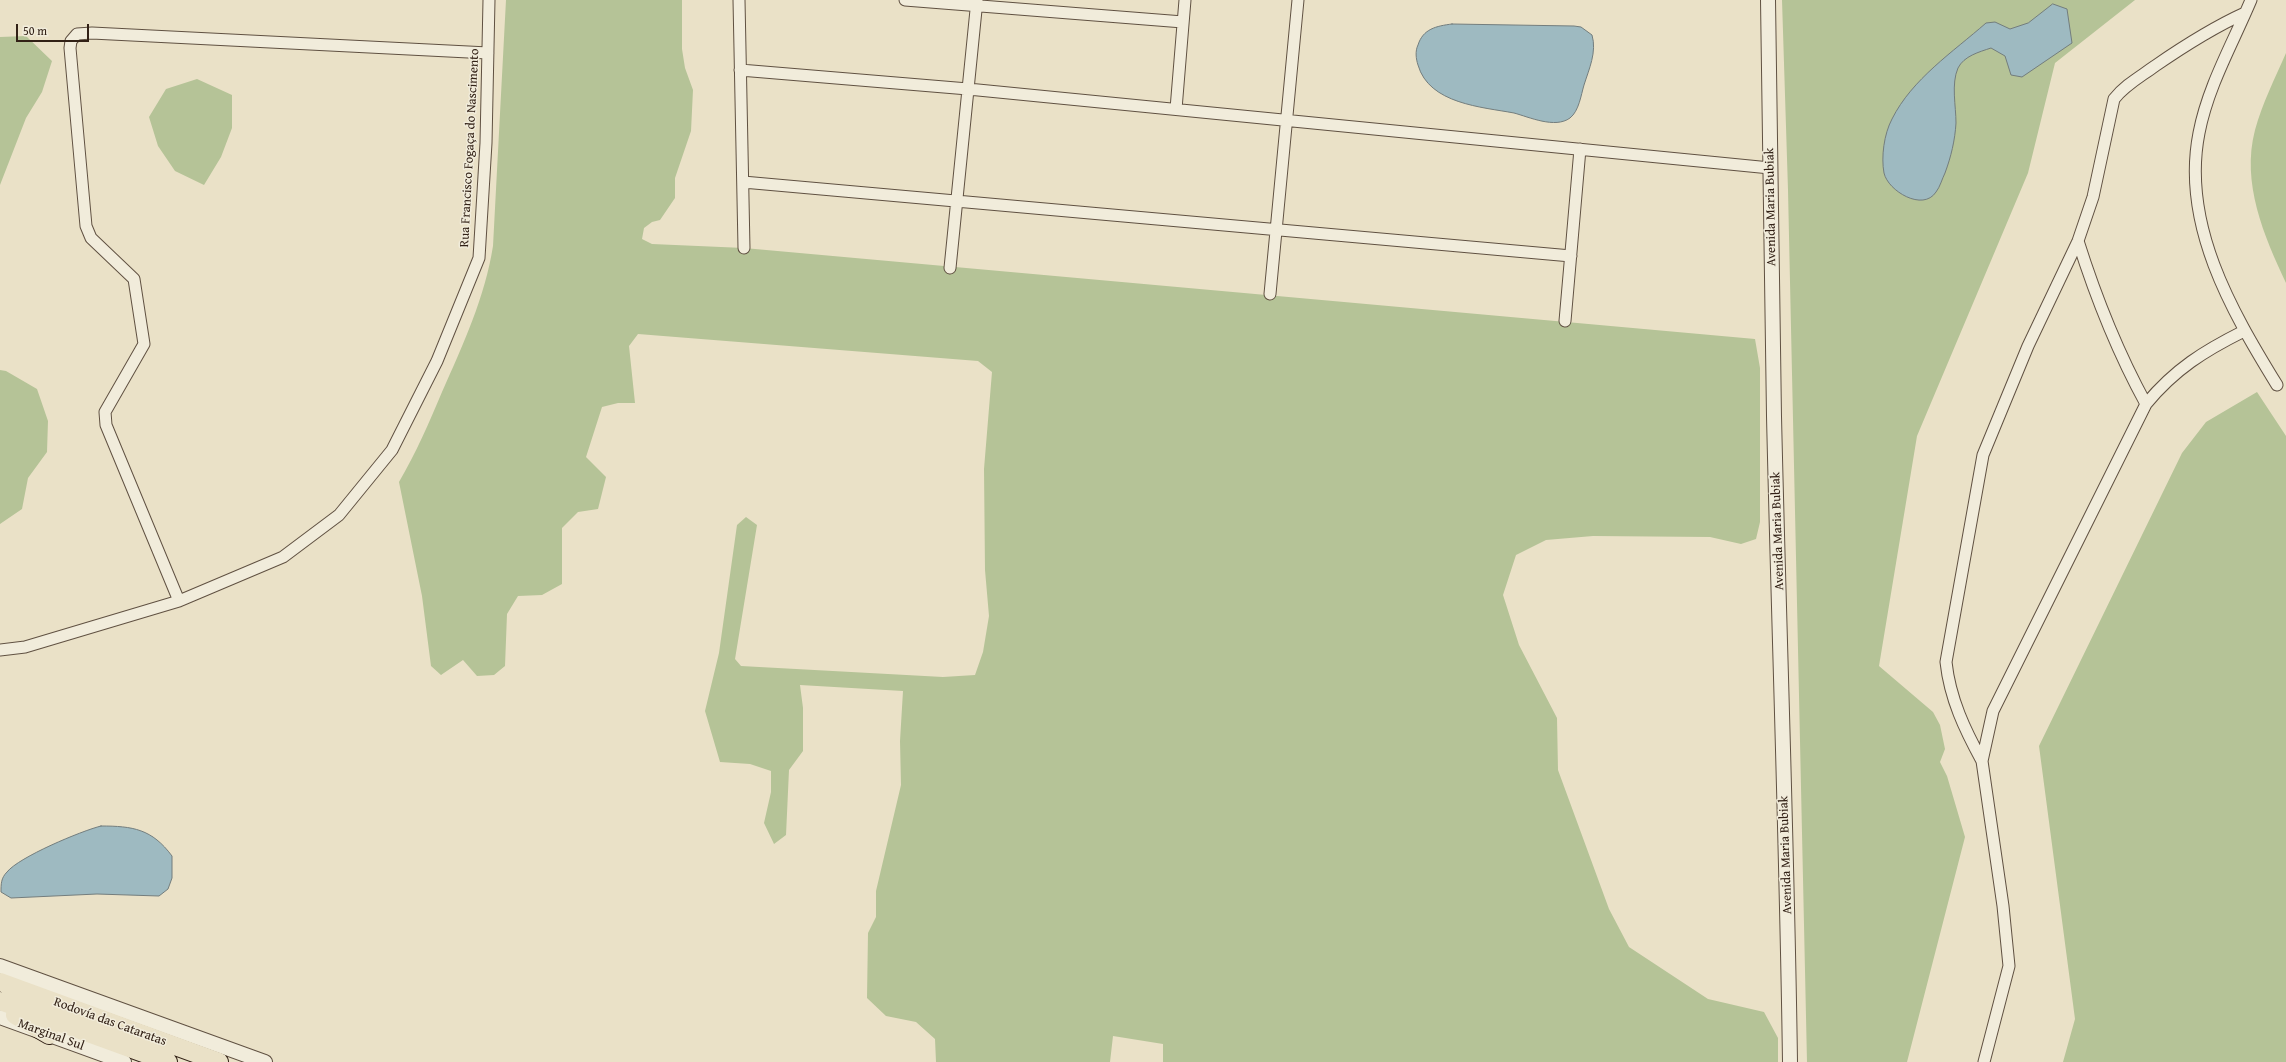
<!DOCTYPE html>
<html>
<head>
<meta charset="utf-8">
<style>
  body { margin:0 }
  #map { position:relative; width:2286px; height:1062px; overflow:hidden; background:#eae1c7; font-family:"Gentium Book Plus",serif }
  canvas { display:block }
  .scale { position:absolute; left:16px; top:24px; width:73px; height:18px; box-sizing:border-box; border:2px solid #322116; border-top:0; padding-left:5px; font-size:12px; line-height:14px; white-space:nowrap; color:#322116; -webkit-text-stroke:3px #f1ecdb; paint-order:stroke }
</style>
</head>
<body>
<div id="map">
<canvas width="2286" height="1062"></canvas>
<div class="scale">50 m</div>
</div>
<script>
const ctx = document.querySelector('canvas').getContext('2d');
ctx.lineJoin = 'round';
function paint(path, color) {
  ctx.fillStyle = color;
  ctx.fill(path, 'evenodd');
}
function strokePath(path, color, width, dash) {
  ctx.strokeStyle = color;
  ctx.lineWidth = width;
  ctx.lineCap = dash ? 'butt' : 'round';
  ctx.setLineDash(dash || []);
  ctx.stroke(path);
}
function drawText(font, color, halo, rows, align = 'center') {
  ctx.font = font + ' "Gentium Book Plus",serif';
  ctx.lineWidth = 3;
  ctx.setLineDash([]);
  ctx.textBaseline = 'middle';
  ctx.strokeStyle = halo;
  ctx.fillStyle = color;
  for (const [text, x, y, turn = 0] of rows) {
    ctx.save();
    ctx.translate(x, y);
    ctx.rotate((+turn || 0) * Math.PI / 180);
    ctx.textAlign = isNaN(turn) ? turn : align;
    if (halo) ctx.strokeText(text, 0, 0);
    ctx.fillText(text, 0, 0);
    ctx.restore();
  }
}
const green = new Path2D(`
  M506 0H682V49L685 68 693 90 691 131 675 178V198L660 220 652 222 644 228 642 239 652 244 744 248 1755 339 1760 368V522L1756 539 1741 544 1710 537 1593 536 1546 540 1516 555 1503 595 1519 645 1557 718 1558 770 1609 909 1629 947 1708 999 1764 1012 1778 1038V1062H1163V1044L1113 1036 1110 1062H936L935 1039 916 1022 886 1016 867 998 868 933 876 917V891L901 785 900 741 903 691 800 685 803 708V751L789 770 786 835 774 844 764 823 771 792V771L750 764 720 762 705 711 719 653 737 525 746 517 757 525 735 659 741 666 943 677 975 675 983 652 989 616 985 570 984 469 992 372 978 361 638 334 629 346 635 403H618L602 407 586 457 606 477 598 509 578 512 562 528V584L542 595 518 596 507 614 505 666 494 675 477 676 463 660 441 675 431 666 422 596 399 482C416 453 429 423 442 392 463 345 485 297 493 246Z
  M1782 0H2135L2055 63 2028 173 1917 436 1879 666 1933 712 1940 725 1945 749 1940 762 1947 776 1965 837 1907 1062H1807L1788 190Z
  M26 36 52 61 42 92 26 118 0 185V37Z
  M2286 53V283C2264 236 2241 183 2255 130 2262 104 2275 78 2286 53Z
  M197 79 232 95V128L221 157 204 185 175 171 158 146 149 117 166 89Z
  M0 370 6 371 37 389 48 421 47 452 28 478 22 509 0 524Z
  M2257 392 2286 436V1062H2063L2075 1019 2039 746 2182 453 2206 422Z`);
const water = new Path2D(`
  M2053 4 2067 9 2072 43 2022 77 2011 75 2005 56 1991 48C1979 52 1964 56 1958 68 1951 84 1956 106 1956 123 1955 140 1951 157 1945 173 1942 179 1940 187 1936 192 1923 212 1888 191 1884 173 1881 157 1884 134 1892 119 1912 79 1953 52 1986 23L1995 22 2010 29 2028 23Z
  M1452 24 1574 26 1581 27 1592 35C1597 52 1589 69 1584 85 1581 95 1579 111 1570 118 1555 129 1529 117 1514 113 1482 107 1429 104 1418 65 1416 59 1415 51 1418 45 1423 29 1436 26 1452 24Z
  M101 826C133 826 152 829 172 856V878L168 889 159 896 97 894 11 898 1 892C1 884 1 878 7 872 19 857 81 831 101 826Z`);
const minor = new Path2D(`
  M739 0 744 248
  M905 0 1183 22
  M2251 0C2233 43 2208 86 2199 133 2181 224 2231 310 2277 385
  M740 70 968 89 1770 168
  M1176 109 1185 0
  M743 182 1571 256
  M2078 241C2096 298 2117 351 2146 404
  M950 268 977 0
  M1270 294 1298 0
  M1565 321 1580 149
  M179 601 106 425 105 412 144 344 134 279 91 238 86 226 70 48 71 41 77 34 92 33 488 53
  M0 650 25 647 179 601 283 557 339 515 392 450 437 361 479 258 486 143 489 0
  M1982 761C1965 730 1950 699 1946 662L1983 455 2028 346 2078 241 2093 197 2114 99C2125 85 2140 77 2155 66 2184 46 2212 28 2245 13
  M1984 1062 2009 966 2003 906 1982 761 1993 711 2146 404C2175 369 2204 351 2244 331`);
const tertiary = new Path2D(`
  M1768 0C1770 139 1771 278 1774 416 1779 632 1787 847 1790 1062
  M0 966 265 1062
  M0 1017 124 1062`);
const trunk = new Path2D(`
  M0 982 219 1062
  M0 1001 168 1062
  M15 1015 49 1035`);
const streetNames = [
  ["Rua Francisco Fogaça do Nascimento",470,148,-87],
  ["Avenida Maria Bubiak",1771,207,-91],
  ["Avenida Maria Bubiak",1778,531,-92],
  ["Avenida Maria Bubiak",1786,855,-92],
  ["Rodovía das Cataratas",110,1022,20],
  ["Marginal Sul",51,1035,20]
];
paint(green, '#b5c397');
paint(water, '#9ebac1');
strokePath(water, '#737d7d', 1);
strokePath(minor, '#605142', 13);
strokePath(tertiary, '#605142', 16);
strokePath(trunk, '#322116', 20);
strokePath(minor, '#f1ecdb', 11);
strokePath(tertiary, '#f1ecdb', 14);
strokePath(trunk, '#eae1c7', 18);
drawText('13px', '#322116', '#f1ecdb', streetNames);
</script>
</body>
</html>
